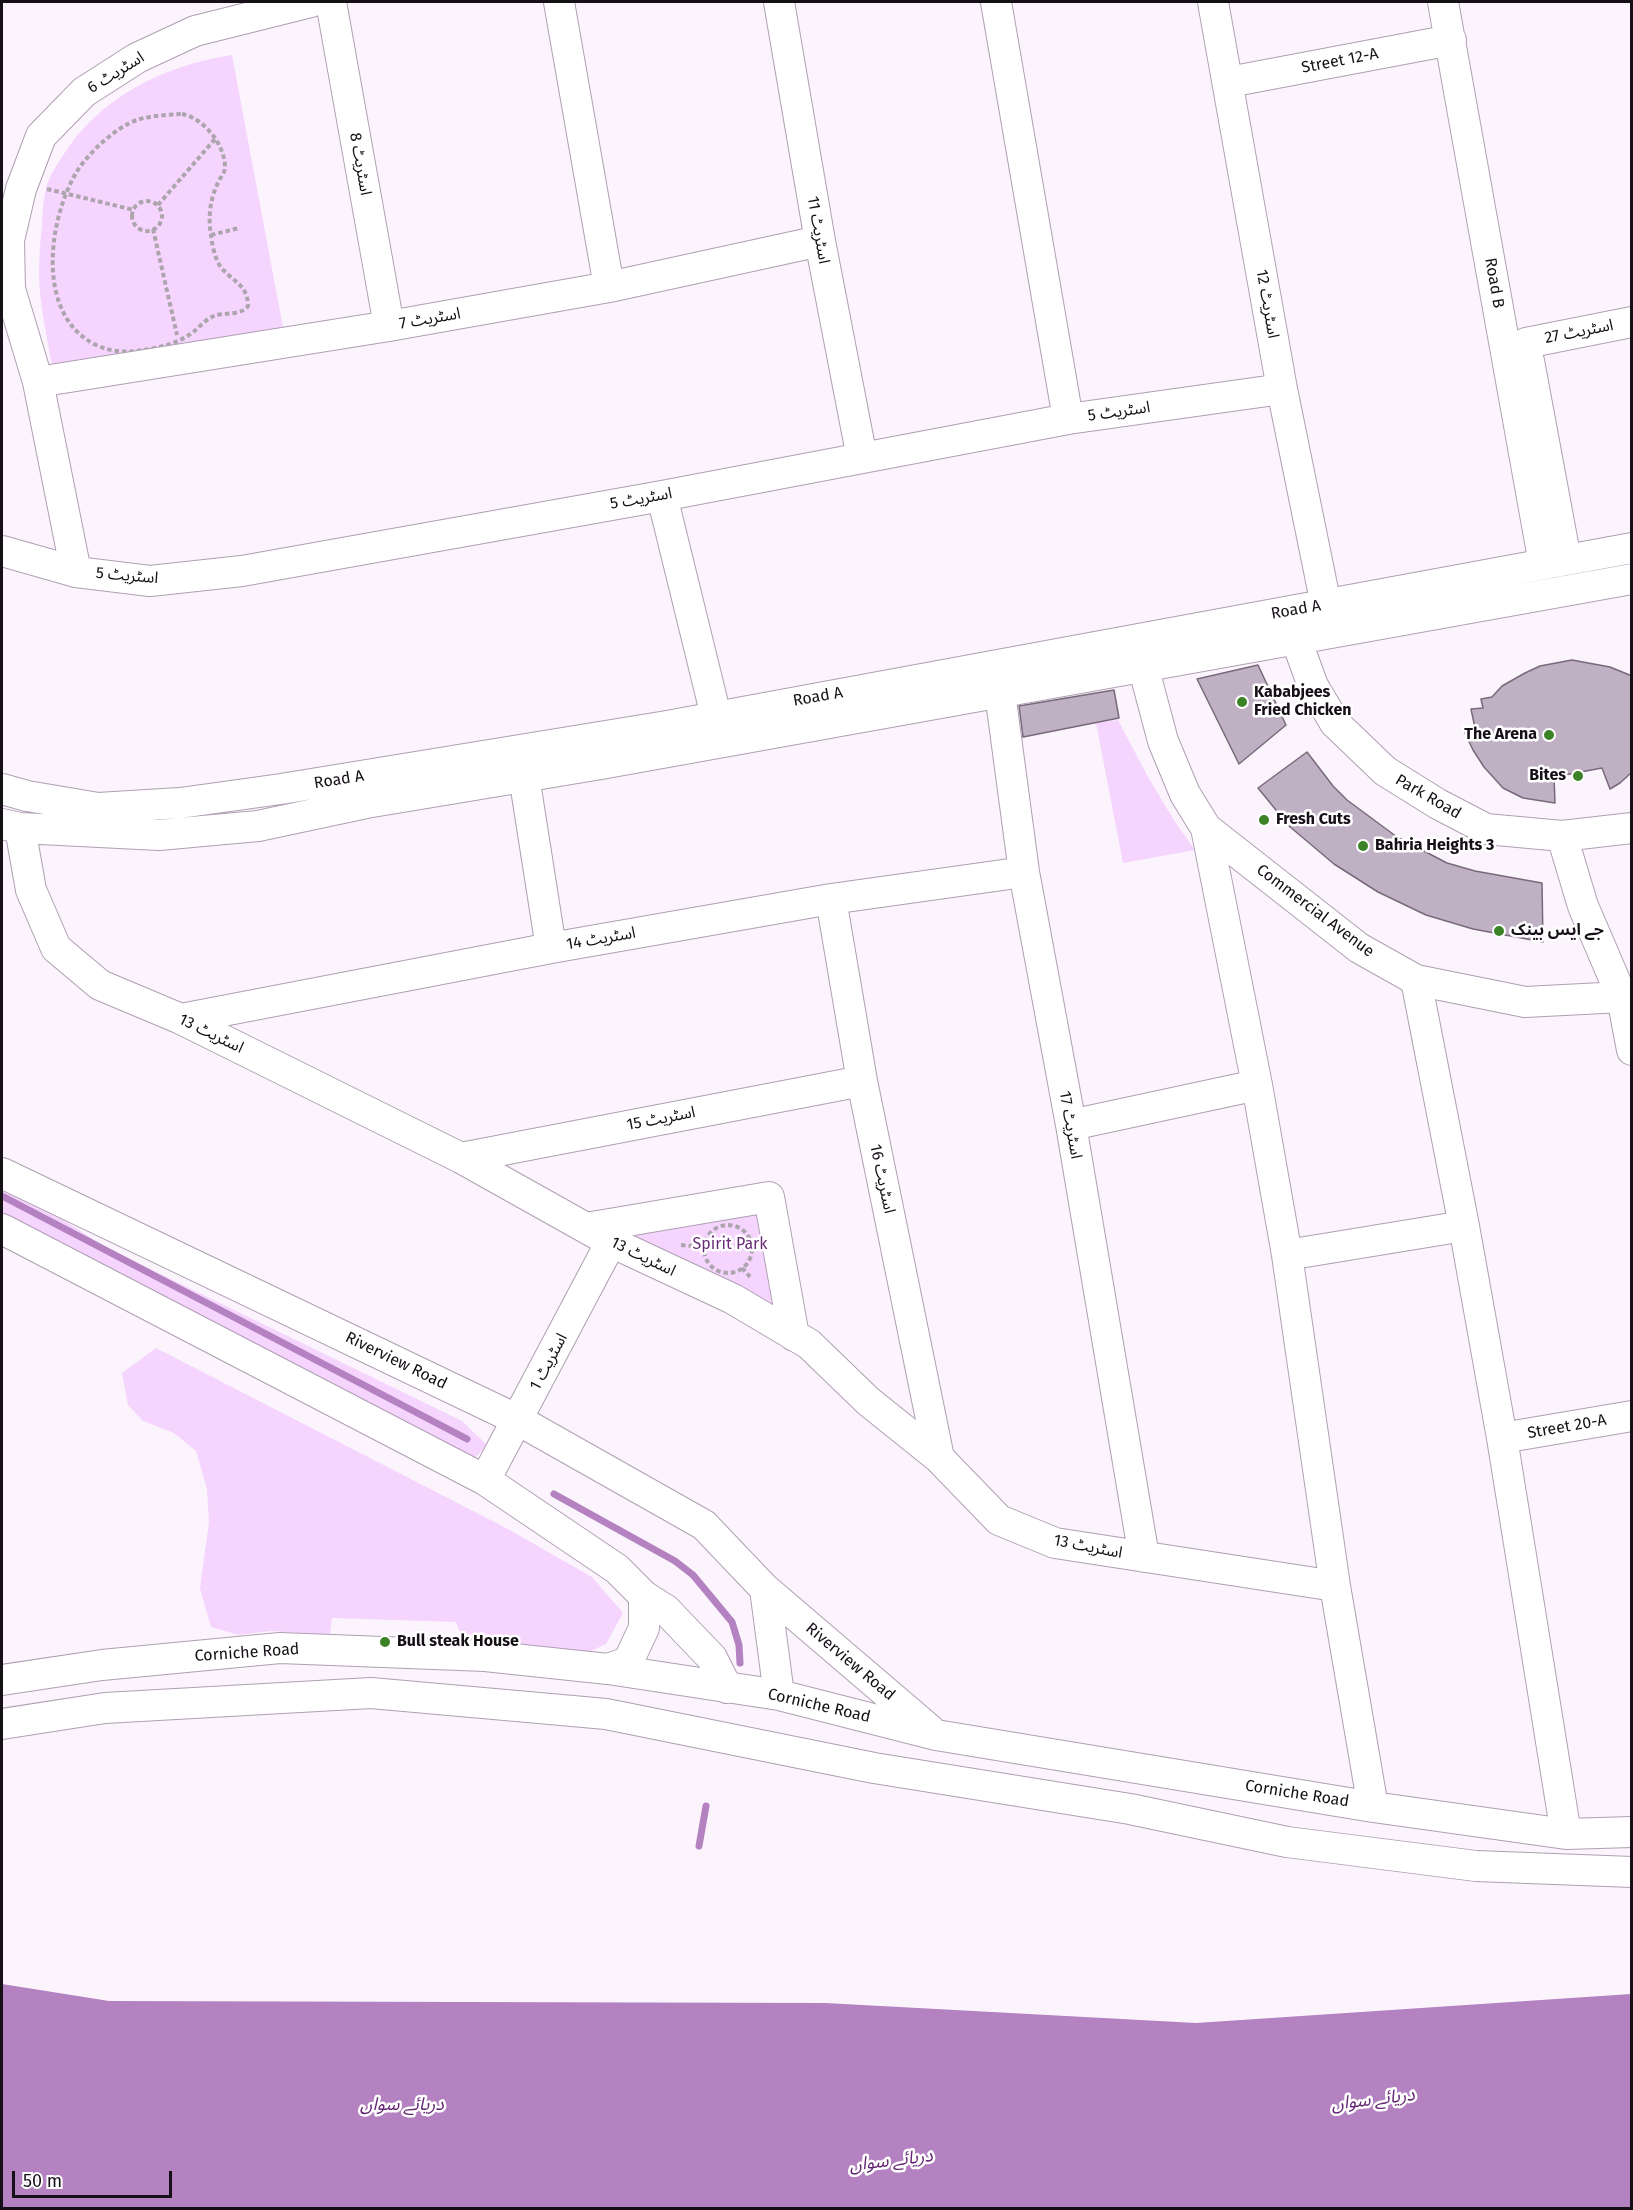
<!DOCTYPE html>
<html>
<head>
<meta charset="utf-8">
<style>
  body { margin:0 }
  #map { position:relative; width:1633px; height:2210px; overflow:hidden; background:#fbf4fc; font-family:"Fira Sans",sans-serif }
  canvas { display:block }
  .frame { position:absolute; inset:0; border:3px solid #150f16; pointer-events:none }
  .scale { position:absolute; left:12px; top:2171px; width:160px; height:27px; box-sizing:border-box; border:3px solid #150f16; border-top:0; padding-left:8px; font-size:18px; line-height:21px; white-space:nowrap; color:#150f16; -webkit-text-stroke:4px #fff; paint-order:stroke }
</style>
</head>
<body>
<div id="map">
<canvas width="1633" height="2210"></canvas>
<div class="frame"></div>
<div class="scale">50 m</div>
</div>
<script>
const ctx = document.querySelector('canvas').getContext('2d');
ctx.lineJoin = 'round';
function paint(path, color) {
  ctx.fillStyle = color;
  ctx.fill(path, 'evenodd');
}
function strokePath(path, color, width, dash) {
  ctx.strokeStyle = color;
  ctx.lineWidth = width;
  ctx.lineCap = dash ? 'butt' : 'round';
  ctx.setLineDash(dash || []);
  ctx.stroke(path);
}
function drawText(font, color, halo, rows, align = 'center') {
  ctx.font = font + ' "Fira Sans","Noto Sans Arabic",sans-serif';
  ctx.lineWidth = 5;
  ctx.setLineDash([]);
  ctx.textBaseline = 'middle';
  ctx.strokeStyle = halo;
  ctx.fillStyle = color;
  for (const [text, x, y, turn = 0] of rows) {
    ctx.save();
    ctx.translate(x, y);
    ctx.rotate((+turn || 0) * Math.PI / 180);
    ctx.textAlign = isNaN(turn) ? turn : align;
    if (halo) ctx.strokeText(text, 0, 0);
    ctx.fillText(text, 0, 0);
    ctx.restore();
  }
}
const green = new Path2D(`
  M232 55 285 338 54 375C48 342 40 309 39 276 39 259 40 242 42 226 43 212 43 198 47 185 50 175 57 165 62 157 99 97 165 65 232 55Z
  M1118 720 1148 777 1177 825 1195 850 1123 863 1096 723Z
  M2 1180 105 1247 462 1421 487 1445 475 1458 2 1234Z
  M763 1197 787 1318 593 1227Z
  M156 1348 506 1528 592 1577 623 1613 606 1644 576 1658 463 1640 456 1622 332 1618 330 1635 271 1631 239 1635 211 1627 200 1588 209 1523 207 1489 196 1451 174 1433 143 1421 128 1405 122 1373Z`);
const water = new Path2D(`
  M2 1984 109 2001 825 2003 1196 2023 1631 1994V2208H2Z`);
const stream = new Path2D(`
  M2 1196 467 1439
  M554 1494 675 1561 693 1575 732 1622 739 1645 740 1663
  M699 1846 706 1806`);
const building = new Path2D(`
  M1572 660 1610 667 1632 676V772L1620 783 1610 789 1602 768 1554 777 1555 803 1523 798 1503 788 1484 767 1473 750 1464 731 1475 728 1471 709 1483 708 1481 699 1492 697 1502 686 1525 673 1540 666Z
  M1258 665 1286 725 1239 764 1197 679Z
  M1114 690 1119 718 1023 737 1019 706Z
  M1307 752 1333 786 1347 800 1397 837 1447 863 1475 871 1542 883 1543 942 1473 929 1426 915 1378 892 1334 864 1289 826 1258 788Z`);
const path = new Path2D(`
  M182 114C204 118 226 146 225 169 224 174 219 179 217 185 210 200 208 218 211 235 212 245 215 258 220 266 231 281 248 284 248 306 241 316 224 312 214 316 209 318 204 322 200 326 184 342 164 347 143 350 125 353 110 352 94 344 36 314 48 221 76 173 88 153 116 127 137 120 152 115 168 115 182 114Z
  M47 189 134 210
  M132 216a15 15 0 1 1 30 0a15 15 0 1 1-30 0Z
  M158 205 215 139
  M153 229 177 335
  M211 235 239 228
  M704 1249a24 24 0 1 1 48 0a24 24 0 1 1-48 0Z
  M681 1245 704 1247
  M742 1268 752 1279`);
const minor = new Path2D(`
  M331 2 389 326
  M559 2 609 287
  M779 2 820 241 862 458
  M996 2 1068 419
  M1213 2 1282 389 1326 605
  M1443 2 1544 564
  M1229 82 1451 40
  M1526 343 1632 322
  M1529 361 1566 560
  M38 382 389 326 609 287 820 241
  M662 496 716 716
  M2 551 76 572 150 581 242 571 662 496 1068 419 1282 389
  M76 572 38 382 10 289 9 240 21 189 41 136 84 92 137 58 195 31 311 2
  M1296 639 1313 686 1335 723 1385 771 1438 804 1486 829 1562 836 1632 828
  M1136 648 1143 666 1163 741 1185 794 1206 828 1359 948 1416 980 1525 1002 1622 997 1632 994
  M1000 693 1024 872 1071 1125 1144 1557
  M524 776 551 948
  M2 789 27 796 98 808 180 803 281 789 667 726 1632 548
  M2 824 20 828 159 835 258 826 366 803 601 764 1632 579
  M20 828 31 890 56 948 100 985 181 1019 461 1158 611 1242 733 1299 809 1344 868 1401 939 1458 999 1520 1055 1543 1335 1586
  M1206 828 1257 1085 1287 1255 1335 1586 1373 1807
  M1562 836 1583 906 1622 997 1632 1050
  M831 899 862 1081 939 1458
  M1416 980 1464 1226 1502 1438 1566 1834
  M181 1019 551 948 831 899 1024 872
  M1071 1125 1257 1085
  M461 1158 862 1081
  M2 1173 518 1420 704 1525 765 1589 930 1730
  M586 1228 769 1197 794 1336
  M2 1229 485 1480 617 1569 644 1596 666 1610 712 1658 727 1688
  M1287 1255 1464 1226
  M1502 1438 1632 1416
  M485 1480 611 1242
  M765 1589 779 1695
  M608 1669 628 1662 644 1628V1596
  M2 1680 102 1665 280 1648 485 1656 608 1669 779 1695 936 1735 1373 1807 1566 1834 1632 1832
  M2 1724 105 1708 371 1693 606 1714 874 1768 1130 1809 1287 1842 1476 1866 1632 1872`);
const markers = [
  [1242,702,6,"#3c8226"],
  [1549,735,6,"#3c8226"],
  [1578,776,6,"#3c8226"],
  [1264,820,6,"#3c8226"],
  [1363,846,6,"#3c8226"],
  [1499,931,6,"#3c8226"],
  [385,1642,6,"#3c8226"]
];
const streetNames = [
  ["Street 12-A",1340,61,-11],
  ["اسٹریٹ 6",116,73,-32],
  ["اسٹریٹ 8",360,164,80],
  ["اسٹریٹ 11",818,230,80],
  ["Road B",1494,283,80],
  ["اسٹریٹ 12",1267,304,80],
  ["اسٹریٹ 7",430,319,-10],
  ["اسٹریٹ 27",1579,332,-11],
  ["اسٹریٹ 5",1119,412,-8],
  ["اسٹریٹ 5",641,499,-10],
  ["اسٹریٹ 5",127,576,5],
  ["Road A",1296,610,-10],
  ["Road A",818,697,-10],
  ["Road A",339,780,-9],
  ["Park Road",1428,797,30],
  ["Commercial Avenue",1315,911,37],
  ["اسٹریٹ 14",601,939,-10],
  ["اسٹریٹ 13",211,1034,26],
  ["اسٹریٹ 15",661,1119,-11],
  ["اسٹریٹ 17",1070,1125,80],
  ["اسٹریٹ 16",882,1179,78],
  ["اسٹریٹ 13",643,1257,26],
  ["Riverview Road",396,1361,26],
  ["اسٹریٹ 1",549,1362,-62],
  ["Street 20-A",1567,1427,-10],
  ["اسٹریٹ 13",1088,1547,11],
  ["Corniche Road",247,1653,-4],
  ["Riverview Road",850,1662,40],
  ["Corniche Road",819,1706,13],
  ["Corniche Road",1297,1794,9]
];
const poiNames = [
  ["Kababjees",1254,693],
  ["Fried Chicken",1254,711],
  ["The Arena",1537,735,"right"],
  ["Bites",1566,776,"right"],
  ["Fresh Cuts",1276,820],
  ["Bahria Heights 3",1375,846],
  ["جے ایس بینک",1511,931],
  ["Bull steak House",397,1642]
];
const parkNames = [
  ["Spirit Park",730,1245]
];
const waterNames = [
  ["دریائے سواں",1373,2100,-7],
  ["دریائے سواں",402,2105],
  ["دریائے سواں",891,2161,-7]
];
paint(green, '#f5d4fe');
paint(water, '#b481c1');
strokePath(stream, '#b481c1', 7);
paint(building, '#c0b0c4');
strokePath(building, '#78697b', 1.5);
strokePath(minor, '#af9fb3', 32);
strokePath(path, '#aca5ad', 4, [4.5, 3]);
strokePath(minor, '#fff', 30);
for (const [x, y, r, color] of markers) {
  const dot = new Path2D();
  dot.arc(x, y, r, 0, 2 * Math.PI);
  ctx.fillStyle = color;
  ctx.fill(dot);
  strokePath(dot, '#fff', 2);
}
drawText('16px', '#150f16', '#fff', streetNames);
drawText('bold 16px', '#150f16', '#fff', poiNames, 'left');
drawText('16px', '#682a77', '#fff', parkNames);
drawText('italic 18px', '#652775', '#fff', waterNames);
</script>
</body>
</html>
